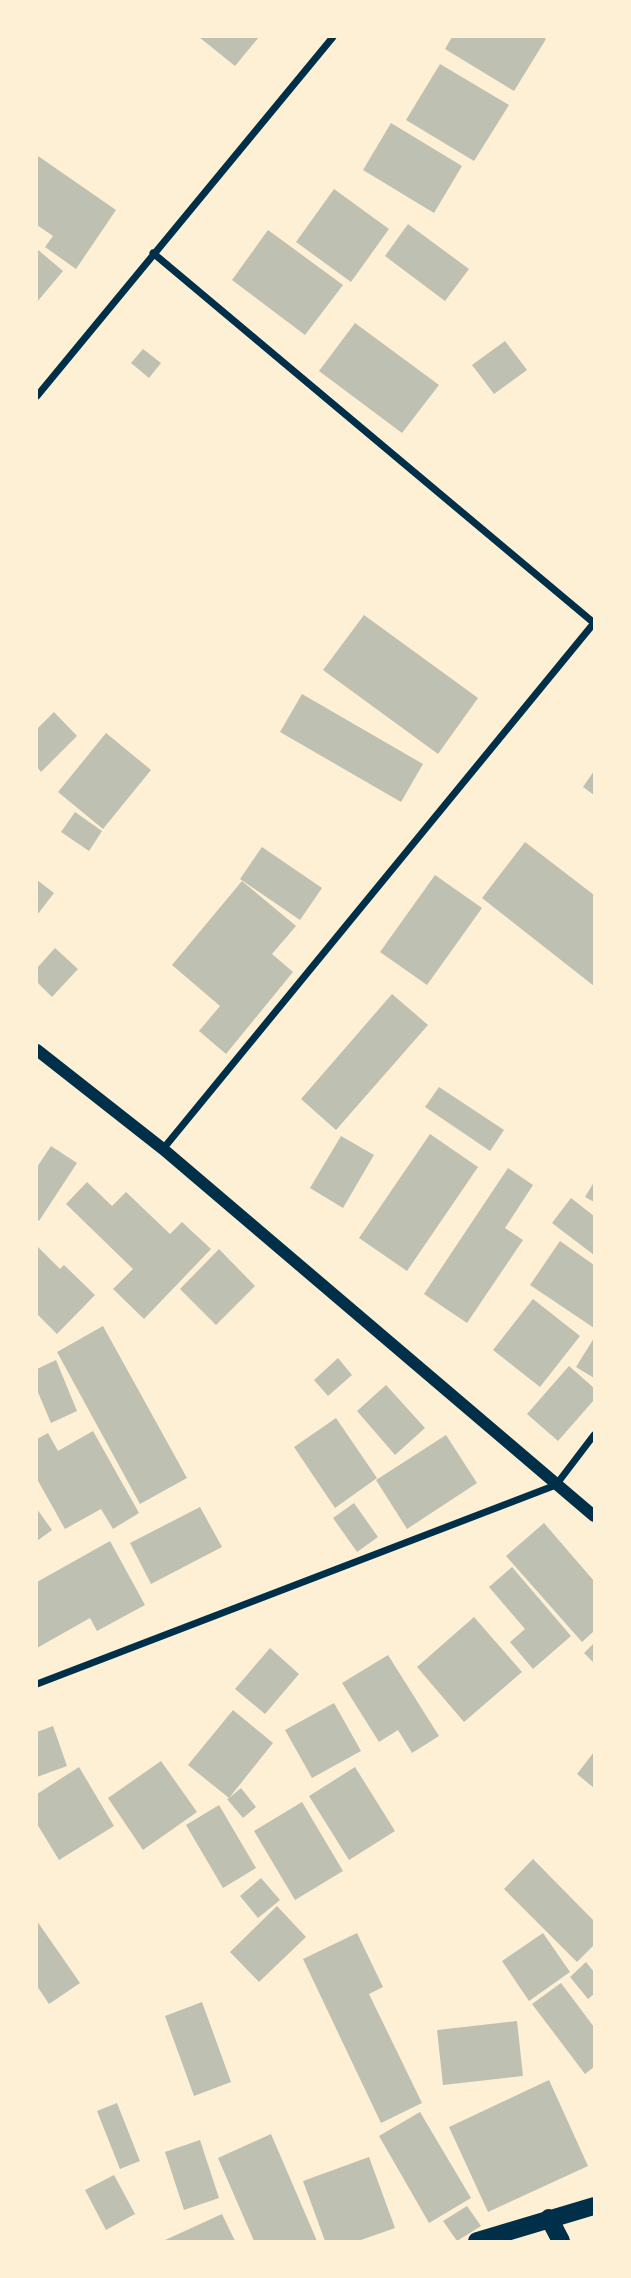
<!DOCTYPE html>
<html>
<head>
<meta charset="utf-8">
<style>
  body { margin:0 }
  #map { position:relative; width:631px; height:2278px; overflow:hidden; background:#fdf0d5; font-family:Inter,sans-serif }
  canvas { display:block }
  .frame { position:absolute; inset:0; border:38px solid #fdf0d5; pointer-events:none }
</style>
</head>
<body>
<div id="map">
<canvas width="631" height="2278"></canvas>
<div class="frame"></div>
</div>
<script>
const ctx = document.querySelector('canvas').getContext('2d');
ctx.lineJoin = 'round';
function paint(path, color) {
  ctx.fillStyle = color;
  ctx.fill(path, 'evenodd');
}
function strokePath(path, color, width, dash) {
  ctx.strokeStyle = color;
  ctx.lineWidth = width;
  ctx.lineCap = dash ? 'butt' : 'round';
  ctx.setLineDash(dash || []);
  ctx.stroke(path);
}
const building = new Path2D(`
  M199 37H259L235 66Z
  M452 37H543L546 39 514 91 445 49Z
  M440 64 509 105 474 161 406 120Z
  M391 123 462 166 434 213 363 170Z
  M38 156 116 210 76 269 45 247 53 236 37 225Z
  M334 189 389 229 351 282 296 242Z
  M408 224 469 269 445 301 385 256Z
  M268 230 343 285 305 335 232 280Z
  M37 249 63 271 37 302Z
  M355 323 439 385 402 433 319 371Z
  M505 341 527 370 494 394 472 365Z
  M143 349 161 363 149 378 131 363Z
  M364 615 478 698 438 754 323 670Z
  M302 694 423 764 401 802 280 732Z
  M54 712 77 736 41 772 37 767V729Z
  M106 733 151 770 103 829 58 792Z
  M594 771V795L583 787Z
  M75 812 102 831 89 851 61 832Z
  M525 842 594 895V986L482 898Z
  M262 847 322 888 300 920 240 879Z
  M435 875 482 908 427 985 380 952Z
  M37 880 54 893 37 915Z
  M242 881 296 926 272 954 293 972 226 1054 199 1031 220 1006 172 965Z
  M55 948 78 969 52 997 37 982V968Z
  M392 994 428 1025 336 1130 301 1099Z
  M439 1087 504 1130 490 1151 425 1107Z
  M430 1134 478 1167 407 1271 359 1238Z
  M341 1136 374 1155 343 1208 310 1188Z
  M51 1146 77 1163 39 1221 37 1219V1167Z
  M508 1168 533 1185 505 1228 523 1240 467 1323 424 1294Z
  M87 1182 112 1206 126 1192 170 1234 182 1222 211 1249 144 1319 113 1289 133 1269 66 1204Z
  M594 1182V1202L585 1197Z
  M571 1198 594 1216V1255L552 1223Z
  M560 1241 594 1265V1328L530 1285Z
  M37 1246 60 1269 64 1265 95 1295 57 1334 37 1314Z
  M219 1249 255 1286 216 1325 180 1289Z
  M533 1299 580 1336 540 1387 493 1350Z
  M103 1326 187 1478 140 1504 57 1352Z
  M594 1338V1378L576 1367Z
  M338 1358 352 1375 328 1396 314 1380Z
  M56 1360 77 1411 51 1423 37 1390V1369Z
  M569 1366 594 1388V1400L558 1441 527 1414Z
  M386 1385 425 1428 395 1455 357 1411Z
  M336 1418 377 1478 335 1508 294 1447Z
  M93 1431 139 1513 113 1529 101 1509 65 1529 37 1479V1439L48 1433 58 1451Z
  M446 1435 477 1483 407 1529 376 1480Z
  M354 1503 378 1537 357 1552 333 1518Z
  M200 1507 222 1547 151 1584 130 1543Z
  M37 1509 52 1530 37 1541Z
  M544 1523 594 1581V1631L582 1642 506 1556Z
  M110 1541 145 1605 97 1631 90 1618 37 1648V1582Z
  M512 1567 571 1636 533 1669 510 1642 525 1629 489 1587Z
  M474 1617 522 1672 464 1722 417 1667Z
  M594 1643V1663L584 1653Z
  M270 1648 299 1674 265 1714 235 1689Z
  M388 1655 439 1736 412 1753 398 1730 379 1742 342 1683Z
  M334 1703 361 1751 312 1778 285 1730Z
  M233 1710 273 1743 229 1798 241 1788 256 1807 243 1818 227 1799 229 1798 188 1765Z
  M53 1726 67 1766 37 1777V1732Z
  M594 1752V1788L577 1774Z
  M161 1761 197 1812 143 1850 108 1798Z
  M79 1767 114 1826 59 1860 37 1824V1794Z
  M355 1767 395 1831 349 1860 309 1796Z
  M302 1802 343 1871 295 1900 254 1831Z
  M219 1805 256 1868 223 1888 186 1825Z
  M533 1859 594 1921V1945L577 1962 504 1889Z
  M261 1878 280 1900 258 1918 240 1896Z
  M277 1906 306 1937 259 1982 230 1952Z
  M37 1921 80 1983 49 2004 37 1986Z
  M357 1933 383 1987 369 1994 422 2103 381 2123 303 1959Z
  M543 1933 570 1972 529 2001 502 1961Z
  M586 1962 594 1972V1994L588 1999 570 1977Z
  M561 1983 594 2027V2067L585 2074 532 2004Z
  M202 2002 231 2082 194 2096 165 2016Z
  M517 2021 523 2076 443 2085 437 2030Z
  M549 2080 588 2166 488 2212 449 2127Z
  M117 2103 140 2161 120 2169 97 2111Z
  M420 2112 471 2198 429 2223 379 2136Z
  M271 2134 317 2241H254L218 2158Z
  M200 2140 219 2198 184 2210 165 2152Z
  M369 2157 395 2228 358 2241H325L303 2181Z
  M114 2175 135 2214 106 2230 85 2190Z
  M467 2206 481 2226 457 2241 443 2221Z
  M222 2214 235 2241H163Z`);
const minor = new Path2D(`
  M153 253 594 623
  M37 396 333 37
  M163 1149 594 623
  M37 1684 556 1485 594 1435`);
const tertiary = new Path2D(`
  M37 1050 163 1149 594 1516`);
const primary = new Path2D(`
  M549 2218 561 2241
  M477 2241 594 2206`);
paint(building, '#bec0b2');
strokePath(minor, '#003049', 7);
strokePath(tertiary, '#003049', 12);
strokePath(primary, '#003049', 18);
</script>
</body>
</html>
